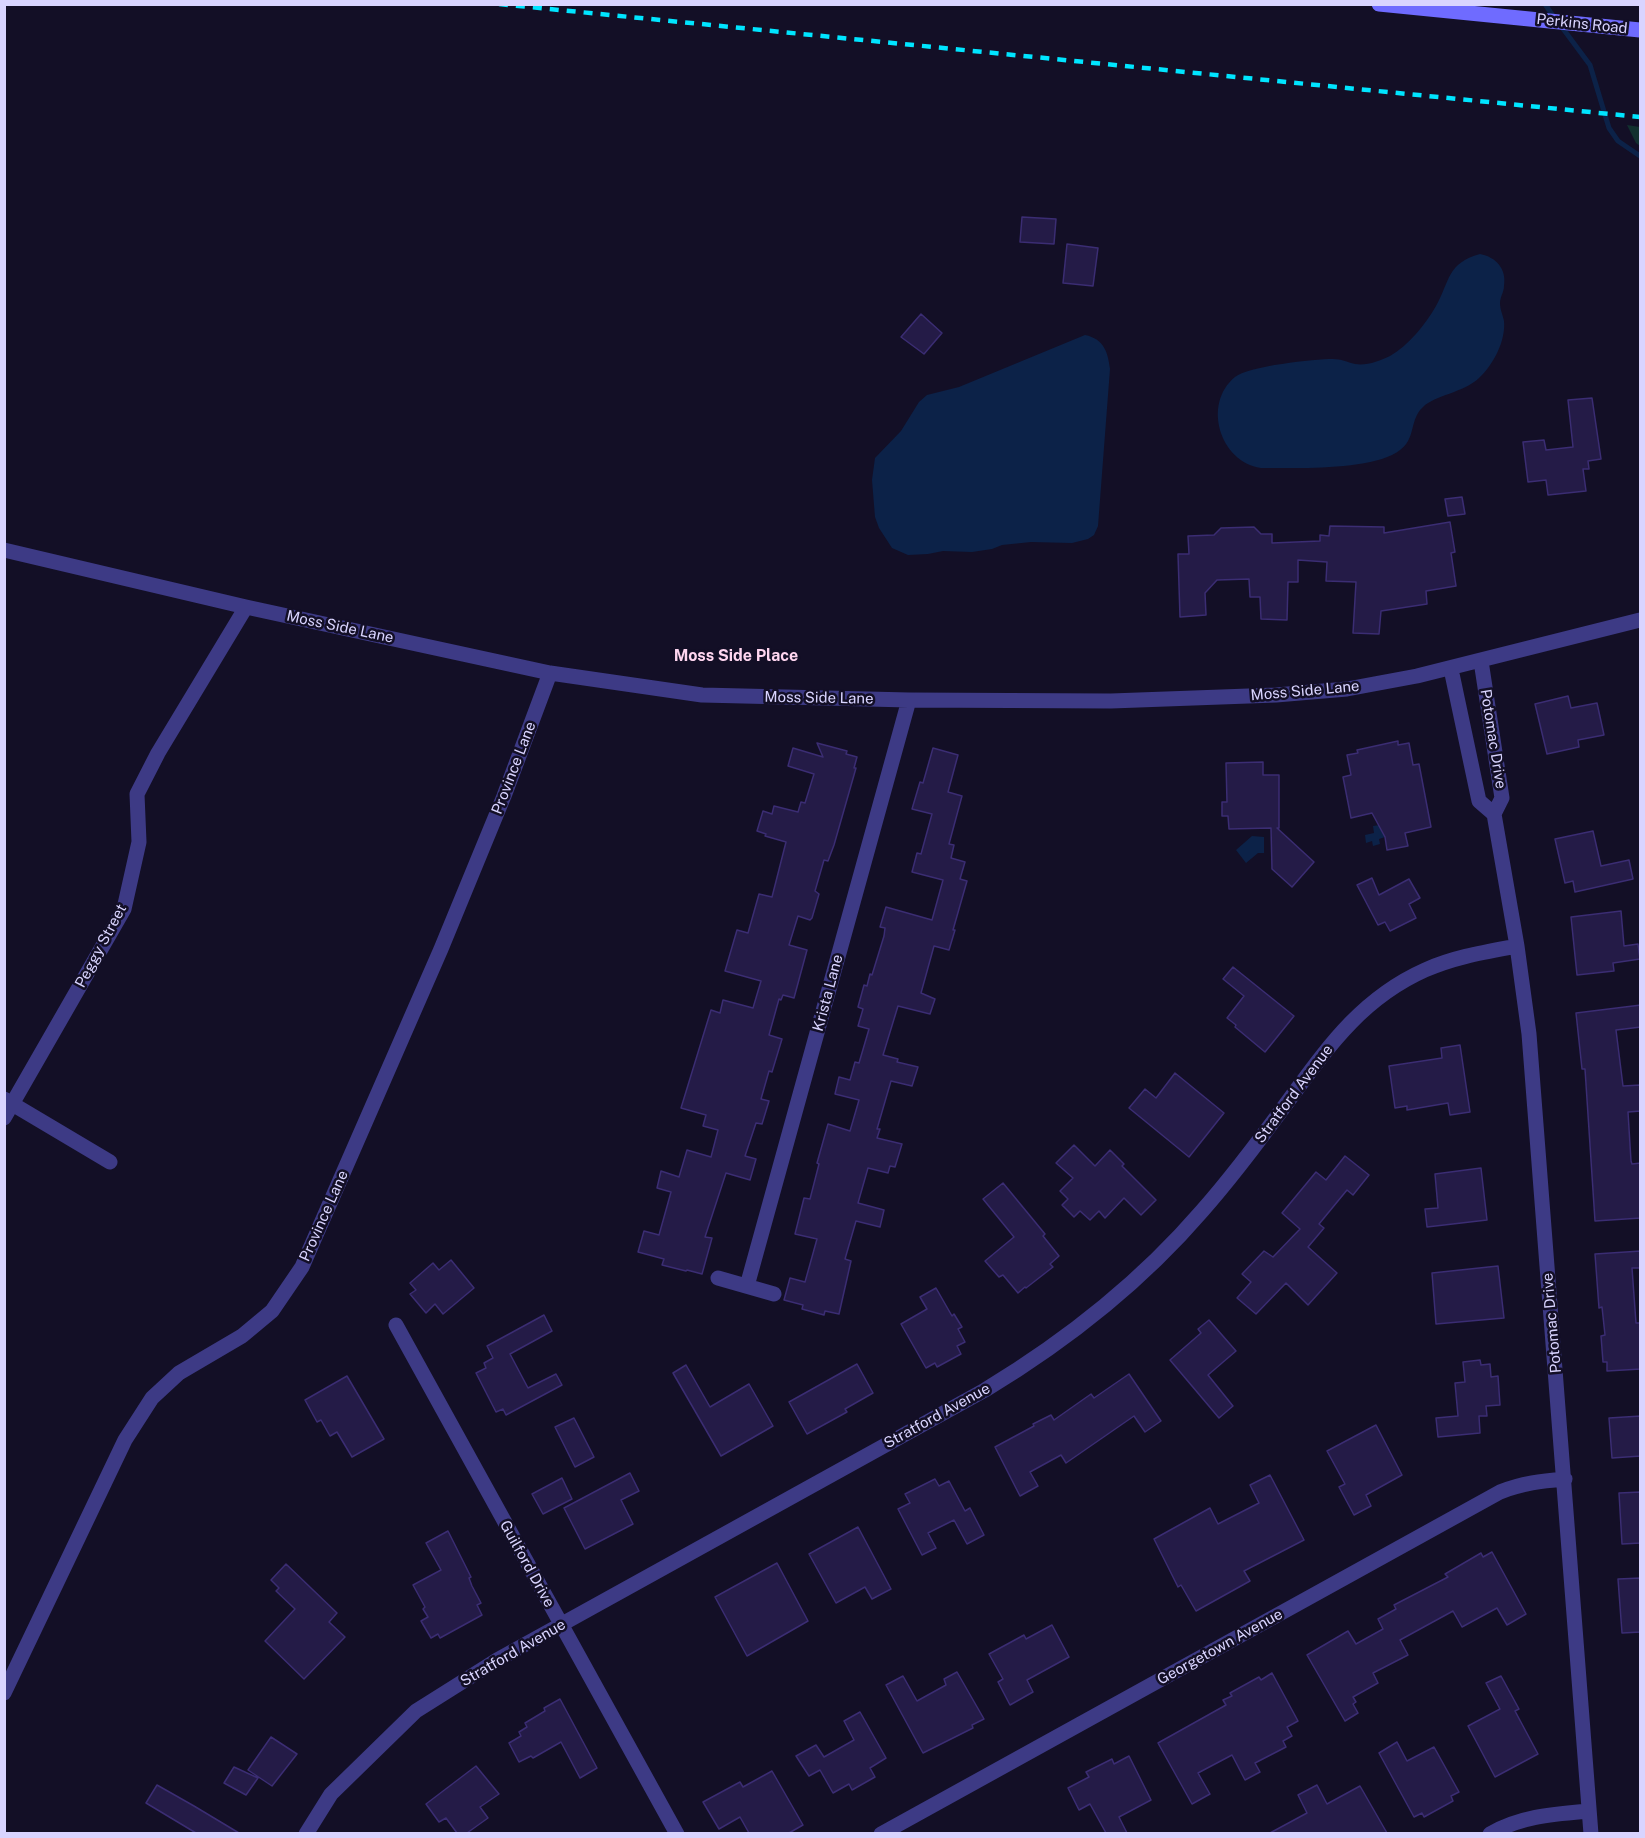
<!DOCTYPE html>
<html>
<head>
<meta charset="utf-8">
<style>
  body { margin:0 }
  #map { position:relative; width:1645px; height:1838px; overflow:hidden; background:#130f26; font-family:"Public Sans",sans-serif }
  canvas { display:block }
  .frame { position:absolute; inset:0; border:6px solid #d9d4ff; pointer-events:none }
</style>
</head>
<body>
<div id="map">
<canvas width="1645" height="1838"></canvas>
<div class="frame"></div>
</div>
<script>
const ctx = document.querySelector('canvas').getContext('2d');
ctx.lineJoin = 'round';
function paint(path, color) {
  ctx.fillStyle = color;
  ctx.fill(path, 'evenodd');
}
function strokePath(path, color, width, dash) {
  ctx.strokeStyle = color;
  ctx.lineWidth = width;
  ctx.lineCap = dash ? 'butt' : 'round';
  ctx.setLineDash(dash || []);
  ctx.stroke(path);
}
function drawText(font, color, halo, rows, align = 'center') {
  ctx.font = font + ' "Public Sans",sans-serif';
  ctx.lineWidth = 5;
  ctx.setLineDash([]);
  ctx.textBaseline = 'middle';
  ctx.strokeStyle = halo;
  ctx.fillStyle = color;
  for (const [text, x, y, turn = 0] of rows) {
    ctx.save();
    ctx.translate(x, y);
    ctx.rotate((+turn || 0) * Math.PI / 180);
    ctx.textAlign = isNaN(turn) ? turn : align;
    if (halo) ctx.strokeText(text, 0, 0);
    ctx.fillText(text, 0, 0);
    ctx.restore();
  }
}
const green = new Path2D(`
  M1627 125 1640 127V146L1636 143Z`);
const water = new Path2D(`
  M1480 254C1496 257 1507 269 1504 286 1504 292 1500 297 1500 303 1500 310 1503 315 1504 321 1506 341 1493 365 1479 378 1463 393 1435 395 1423 407 1407 422 1419 442 1392 455 1361 470 1297 468 1261 468 1220 462 1202 404 1235 377 1249 366 1314 359 1333 359 1341 359 1347 362 1355 364 1366 366 1380 361 1390 356 1409 345 1425 325 1436 306 1450 281 1447 263 1480 254Z
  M1085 335C1104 339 1108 352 1110 369L1098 526 1094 535 1088 539 1072 543 1031 542 1002 545 992 549 972 552 943 551 928 554 908 555 892 548 879 528 875 517 872 480 875 458 901 431 919 402 927 395 959 387Z
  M1380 825 1385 837 1379 839 1380 844 1373 846 1372 841 1366 843 1365 835 1374 833 1373 826Z
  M1252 836 1264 837V853H1258L1246 863 1236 850Z`);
const stream = new Path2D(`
  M1545 4 1555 19
  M1561 26 1590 65 1609 128 1618 141 1640 156`);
const building = new Path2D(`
  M1022 217 1056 219 1054 244 1020 242Z
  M1067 244 1098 248 1093 286 1063 283Z
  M921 314 942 333 924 354 901 337Z
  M1592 398 1601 459 1588 461 1589 469H1583L1586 491 1548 495 1546 480 1528 482 1523 442 1544 440 1546 450 1573 447 1568 400Z
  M1462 497 1465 514 1448 516 1445 499Z
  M1450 522 1455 552 1451 553 1456 586 1426 591 1427 604 1381 611 1379 634 1353 633 1356 582 1326 581 1327 562 1298 560V582H1288L1287 620 1261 619 1260 597H1250L1249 579 1217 580 1205 593 1206 615 1180 617 1178 554H1189L1188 536 1214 535 1221 528 1254 527 1261 534H1272V543L1320 541V535L1329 536 1330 526 1384 527V533Z
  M1568 696 1571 708 1597 703 1604 735 1578 740 1579 747 1547 754 1535 704Z
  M1398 741V745L1409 743 1413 765 1419 764 1431 827 1405 833 1408 846 1387 850 1385 837 1372 813 1351 818 1343 777 1351 775 1347 755 1358 753 1357 750Z
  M817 743 847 751 846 754 857 757 854 768H856L834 845 828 861 824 860 815 891 819 894 812 918 810 920 798 916 789 945 807 950 794 998 783 995 781 1000 779 999 769 1035 782 1039 772 1072 769 1071 761 1099 769 1101 762 1124 756 1123 745 1156 756 1159 750 1180 726 1173 705 1237 712 1238 702 1274 687 1270 686 1271 662 1265 664 1259 638 1252 644 1231 659 1235 671 1192 657 1188 661 1171 679 1177 687 1150 711 1157 718 1130 703 1126 706 1115 681 1108 711 1010 720 1013 723 1000 753 1008 761 981 725 971 737 930 748 933 759 894 772 897 786 842 765 836 766 834 757 831 763 811 772 814 774 806 798 812 801 802 805 803 814 774 788 766 793 748 823 757Z
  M933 748 958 755 948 792 962 796 949 844 954 845 951 858 965 862 960 879 967 881 953 930H955L949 950 934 946 921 993 935 999 930 1014 898 1006 883 1055 898 1059 897 1062 918 1067 912 1086 891 1081 877 1129H880L877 1138 902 1144 895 1167 890 1166 888 1173 868 1168 858 1203 884 1210 880 1227 856 1221 845 1259 851 1261 839 1314 825 1311 824 1315 802 1309 803 1305 784 1300 790 1278 805 1282 817 1239 795 1234 804 1198 810 1199 819 1164 817 1163 828 1124 850 1131 859 1100 835 1094 839 1077 850 1080 855 1062 859 1063 869 1029 858 1026 863 1009 858 1007 864 985 867 986 870 974 872 975 884 936 885 928 880 927 886 907 932 920 943 880 912 872 917 853 921 854 932 814 912 809 920 782 923 783Z
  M1263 762V775H1279V828H1277L1314 862 1292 887 1272 869 1271 828 1229 829 1228 816H1222V802H1227L1226 763Z
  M1593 831 1601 866 1629 860 1633 879 1575 892 1573 881 1565 883 1555 839Z
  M1372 878 1379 895 1409 879 1420 898 1409 904 1416 918 1390 931 1385 922 1378 925 1357 885Z
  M1621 911 1624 946 1638 944 1640 959 1613 963 1614 971 1577 975 1571 917Z
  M1233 967 1294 1016 1265 1052 1235 1027 1236 1025 1227 1018 1244 996 1223 979Z
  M1641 1005V1027L1616 1030 1623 1086 1641 1085V1111L1628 1112 1631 1161 1632 1164 1641 1163V1218L1595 1221 1585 1069H1582L1576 1013Z
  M1460 1045 1470 1112 1450 1115 1448 1103 1407 1110V1106L1395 1108 1389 1066 1442 1058 1441 1048Z
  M1175 1073 1224 1113 1189 1157 1129 1108 1145 1089 1156 1098Z
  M1074 1145 1095 1166 1110 1150 1124 1164 1122 1166 1156 1200 1141 1215 1124 1198 1105 1218 1099 1211 1090 1220 1080 1211 1074 1217 1062 1205 1068 1199 1060 1191 1073 1178 1056 1163Z
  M1345 1156 1369 1175 1353 1195 1347 1190 1319 1224 1324 1228 1308 1247 1337 1273 1308 1305 1286 1283 1256 1314 1237 1298 1251 1282 1242 1274 1264 1251 1273 1257 1300 1229 1282 1213 1316 1172 1326 1180Z
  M1481 1168 1487 1220 1427 1227 1425 1209 1438 1208 1435 1174Z
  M1003 1183 1045 1234 1043 1236 1059 1256 1050 1264 1053 1267 1026 1288 1025 1287 1018 1293 1003 1275 999 1277 985 1261 1014 1237 983 1199Z
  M1641 1251V1268H1632L1636 1323H1641V1369L1607 1371V1362H1603L1601 1336 1605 1335 1602 1307 1599 1308 1595 1254Z
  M451 1260 474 1288 443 1314 435 1304 426 1313 410 1294 416 1290 410 1283 433 1263 439 1270Z
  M1498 1266 1504 1318 1436 1324 1432 1273Z
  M936 1288 952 1316 954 1314 962 1327 958 1329 965 1342 957 1346 961 1354 937 1367 935 1363 926 1368 901 1324 927 1309 920 1297Z
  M544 1315 552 1331 510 1354 528 1388 556 1374 562 1385 506 1415 503 1409 496 1412 476 1373 486 1368 484 1363 493 1358 487 1346Z
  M1209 1320 1236 1351 1208 1375 1233 1406 1219 1418 1170 1360 1201 1333 1198 1329Z
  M1480 1360 1481 1365 1490 1364 1491 1377 1498 1376 1500 1405 1486 1406 1487 1416H1479L1480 1433 1438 1437 1436 1418 1458 1416 1455 1383 1465 1382 1463 1362Z
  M857 1364 873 1393 845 1409 847 1412 807 1434 789 1402Z
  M686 1365 710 1407 749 1384 773 1426 721 1456 673 1373Z
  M1129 1374 1161 1421 1145 1432 1134 1416 1066 1463 1061 1455 1030 1472 1038 1486 1020 1496 995 1447 1034 1426 1033 1424 1051 1415 1054 1420 1091 1394 1094 1398Z
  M347 1376 384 1439 352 1457 337 1432 330 1436 321 1420 317 1422 305 1400Z
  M1641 1416V1456L1612 1458 1609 1418Z
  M574 1418 594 1457 575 1467 555 1427Z
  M1376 1425 1402 1475 1366 1495 1371 1506 1354 1515 1339 1487 1345 1484 1327 1451Z
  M630 1473 639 1491 621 1500 633 1524 585 1549 564 1508Z
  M1270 1475 1304 1540 1244 1571 1250 1581 1196 1611 1181 1585 1178 1587 1154 1539 1210 1508 1218 1524 1259 1503 1250 1485Z
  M562 1478 572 1499 543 1514 532 1494Z
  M935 1479 939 1486 949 1481 965 1511 970 1508 984 1535 967 1544 954 1520 928 1533 936 1548 922 1555 898 1509 910 1503 905 1494Z
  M1641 1492V1543L1622 1544 1619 1493Z
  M858 1527 891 1589 872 1599 865 1587 836 1603 809 1554Z
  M448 1531 471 1577 469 1578 472 1586 481 1603 477 1605 482 1615 440 1638 438 1634 431 1638 421 1621 428 1617 423 1609 425 1607 413 1585 441 1570 426 1543Z
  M1492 1552 1526 1614 1507 1625 1497 1608 1462 1627 1453 1611 1400 1640 1408 1655 1373 1673 1378 1683 1353 1697 1356 1702 1353 1704 1358 1713 1345 1721 1307 1655 1348 1631 1356 1644 1383 1629 1378 1619 1396 1609 1394 1605 1448 1577 1445 1574 1481 1553 1483 1557Z
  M777 1563 808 1621 747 1656 715 1597Z
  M286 1564 337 1613 329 1622 345 1637 304 1679 265 1641 295 1609 276 1591 279 1588 271 1580Z
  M1641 1578V1632L1622 1633 1618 1579Z
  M1052 1625 1069 1657 1027 1680 1033 1692 1010 1705 998 1682 1003 1679 989 1654 1024 1635 1026 1639Z
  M957 1672 984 1719 972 1725 973 1728 923 1753 886 1685 903 1676 917 1701 946 1685 944 1679Z
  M1272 1673 1298 1721 1287 1727 1292 1736 1283 1741 1286 1747 1255 1763 1260 1772 1245 1780 1232 1755 1198 1773 1210 1794 1192 1804 1158 1743 1226 1705 1223 1700 1232 1696 1230 1693 1259 1677 1261 1680Z
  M1501 1676 1519 1709 1515 1711 1538 1754 1495 1777 1468 1726 1500 1709 1486 1683Z
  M560 1699 597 1768 580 1778 561 1742 533 1758 531 1756 519 1762 509 1743 521 1736 519 1732 527 1727 525 1723 545 1711 544 1708Z
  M860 1712 886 1758 870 1768 875 1777 852 1790 849 1784 833 1793 820 1770 809 1776 796 1756 816 1745 824 1757 854 1740 844 1721Z
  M271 1737 297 1754 272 1786 248 1770Z
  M1397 1742 1407 1761 1434 1747 1459 1792 1451 1796 1453 1801 1424 1817 1422 1813 1414 1817 1379 1753Z
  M1129 1756 1151 1800 1119 1817 1127 1833H1106L1090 1804 1079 1810 1068 1788 1089 1777 1086 1772 1112 1759 1114 1764Z
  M476 1766 499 1794 480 1807 488 1818 467 1833H457L446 1818 439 1822 426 1804Z
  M234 1767 258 1778 246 1795 224 1783Z
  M772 1771 803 1825 789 1833H749L740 1817 719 1829 703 1802 740 1782 743 1787Z
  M157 1785 194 1806 239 1833H196L146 1803Z
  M1317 1785 1327 1804 1360 1786 1387 1833H1270L1307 1813 1298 1795Z`);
const minor = new Path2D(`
  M4 550 246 607 550 673 702 695 909 700 1111 701 1276 695 1347 689 1417 676 1640 620
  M1481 661 1502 798 1494 814 1517 946 1529 1034 1591 1834
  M1451 669 1479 801 1494 814
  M4 1099 110 1162
  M4 1118 124 909 139 842 137 794 158 753 246 607
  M718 1278 774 1294
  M747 1286 909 700
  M396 1325 677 1834
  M4 1693 125 1440 152 1398 179 1373 242 1336 272 1311 302 1267 441 949 504 796 550 673
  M306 1834 331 1794 416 1711 497 1660 985 1390C1066 1341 1140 1283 1202 1211 1232 1177 1259 1141 1286 1104 1326 1050 1360 999 1425 970 1454 957 1485 952 1517 946
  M881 1834 1500 1492C1522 1483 1542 1481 1565 1479
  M1490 1834C1521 1816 1555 1814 1589 1811`);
const secondary = new Path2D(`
  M1379 4 1640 30`);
const rail = new Path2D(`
  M499 4 1640 117`);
const streetNames = [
  ["Perkins Road",1582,24,6],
  ["Moss Side Lane",340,627,12],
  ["Moss Side Lane",1305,691,-5],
  ["Moss Side Lane",819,698,1],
  ["Potomac Drive",1493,739,81],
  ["Province Lane",514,768,-69],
  ["Peggy Street",101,946,-62],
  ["Krista Lane",828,993,-75],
  ["Stratford Avenue",1294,1094,-53],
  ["Province Lane",324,1216,-66],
  ["Potomac Drive",1552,1323,-95],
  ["Stratford Avenue",937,1416,-29],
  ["Guilford Drive",527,1564,61],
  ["Georgetown Avenue",1220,1647,-29],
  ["Stratford Avenue",513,1653,-30]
];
const neighbourhoodNames = [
  ["Moss Side Place",736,656]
];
paint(green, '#12302f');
paint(water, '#0c2248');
strokePath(stream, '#0c2248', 5);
paint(building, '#241b47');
strokePath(building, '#3b2d73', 1.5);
strokePath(minor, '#3d3a85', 15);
strokePath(secondary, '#6f6bff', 15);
strokePath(rail, '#00e5ff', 4.5, [9, 8]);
drawText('15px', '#d9d4ff', '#130f26', streetNames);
drawText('bold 16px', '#ffd6f0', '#130f26', neighbourhoodNames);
</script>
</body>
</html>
